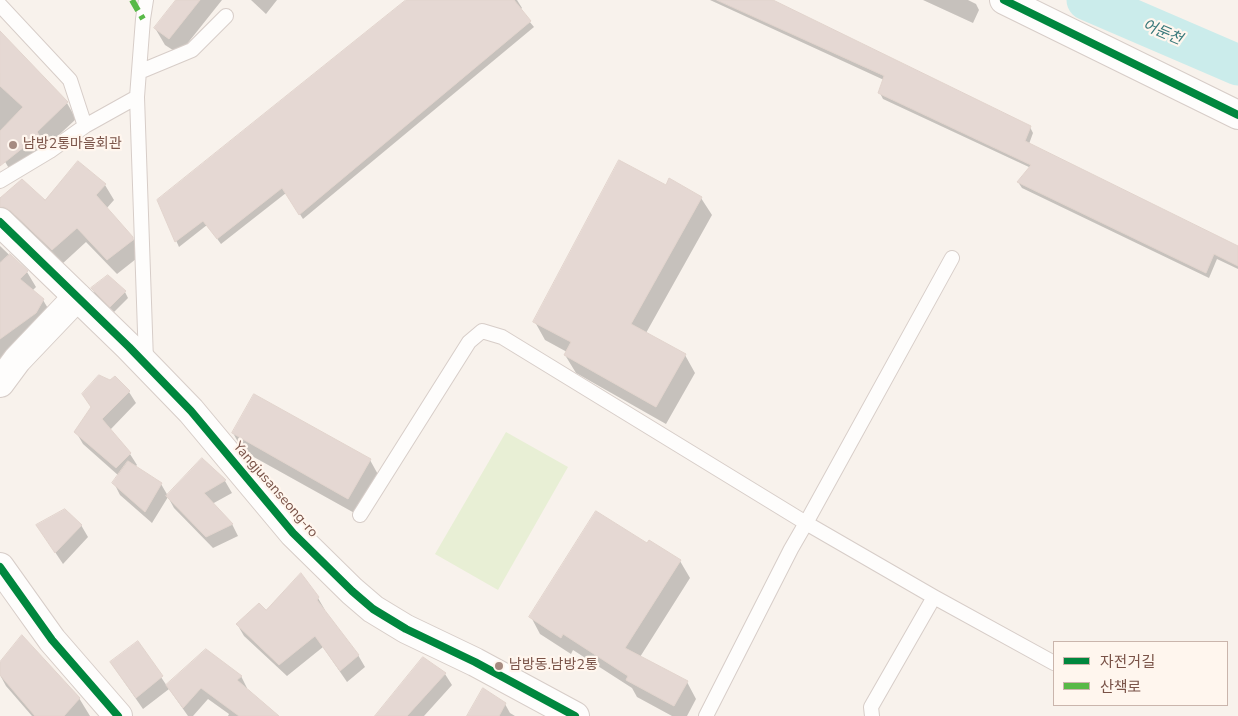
<!DOCTYPE html>
<html>
<head>
<meta charset="utf-8">
<style>
  body { margin:0 }
  #map { position:relative; width:1238px; height:716px; overflow:hidden; background:#f8f2ec; font-family:"Nunito Sans","Noto Sans KR",sans-serif }
  canvas { display:block }
  .legend { position:absolute; left:1053px; top:641px; width:175px; height:65px; box-sizing:border-box; background:#fff6ee; border:1px solid #cab5ac; margin:0; padding:6px 9px; list-style:none; font-size:15px; color:#7a5348 }
  .legend li { display:flex; align-items:center; gap:10px; height:25px }
  .legend b { width:25px; border:1px solid #cab5ac }
</style>
</head>
<body>
<div id="map">
<canvas width="1238" height="716"></canvas>
<ul class="legend">
<li><b style="height:6px;background:#00873e"></b>자전거길</li>
<li><b style="height:6px;background:#58b947"></b>산책로</li>
</ul>
</div>
<script>
const ctx = document.querySelector('canvas').getContext('2d');
ctx.lineJoin = 'round';
function paint(path, color) {
  ctx.fillStyle = color;
  ctx.fill(path, 'evenodd');
}
function strokePath(path, color, width, dash) {
  ctx.strokeStyle = color;
  ctx.lineWidth = width;
  ctx.lineCap = dash ? 'butt' : 'round';
  ctx.setLineDash(dash || []);
  ctx.stroke(path);
}
function drawText(font, color, halo, rows, align = 'center') {
  ctx.font = font + ' "Nunito Sans","Noto Sans KR",sans-serif';
  ctx.lineWidth = 4.5;
  ctx.setLineDash([]);
  ctx.textBaseline = 'middle';
  ctx.strokeStyle = halo;
  ctx.fillStyle = color;
  for (const [text, x, y, turn = 0] of rows) {
    ctx.save();
    ctx.translate(x, y);
    ctx.rotate((+turn || 0) * Math.PI / 180);
    ctx.textAlign = isNaN(turn) ? turn : align;
    if (halo) ctx.strokeText(text, 0, 0);
    ctx.fillText(text, 0, 0);
    ctx.restore();
  }
}
const green = new Path2D(`
  M506 432 568 467 498 590 435 554Z`);
const shadow = new Path2D(`
  M177 0H222L179 54 165 45 155 28Z
  M251 0H277L266 14Z
  M408 0H517L522 8 520 10 534 27 303 219 286 193 221 244 207 225 179 247 158 201Z
  M710 0H770L1030 127 1033 133 1029 144 1238 247V269L1217 259 1209 278 1022 188 1018 182 1031 168 883 99 880 93 884 80Z
  M923 0H968L976 4 979 10 973 23Z
  M0 33 67 103 76 119 14 177 0 153Z
  M78 163 105 185 114 200 106 209 132 237 141 253V255L117 274 86 242 61 265 0 224V200L45 202Z
  M666 186 701 198 712 215 646 333 685 355 695 373 666 424 576 373 565 355 567 352 545 340 535 322Z
  M0 246 27 272 36 287 32 291 43 300 52 315 0 377Z
  M92 288 125 292 128 298 114 312 95 294Z
  M129 392 136 403 110 430 130 454 137 465 135 467 161 484 168 496 203 460 225 481 232 493 212 504 232 524 238 536 213 548 174 508 168 497 152 523 120 495 114 483 119 476 83 444 76 432 92 408 83 394Z
  M233 433 370 460 380 478 358 515 243 451Z
  M81 525 88 537 63 564 45 537Z
  M648 544 680 561 690 578 640 657 687 682 696 699 687 716H672L637 697 632 688 573 650 571 654 540 634 531 617Z
  M318 598 325 610 324 611 358 655 365 667 347 682 323 647 287 676 244 636 237 624 266 612Z
  M138 643 167 686 241 676 247 688 246 689 277 716H228L229 714 208 699 193 716H188L169 689 143 709 111 663Z
  M0 664 79 698 90 716H32L6 686 0 675Z
  M445 674 452 685 424 716H376Z
  M505 704 510 713 515 716H469Z`);
const river = new Path2D(`
  M1087 0 1238 65`);
const building = new Path2D(`
  M176 0H200L169 39 154 28Z
  M406 0H514L531 21 299 215 282 188 217 239 203 221 175 242 157 200Z
  M717 0H773L1031 126 1025 141 1238 246V266L1214 254 1206 273 1017 182 1031 165 878 93 884 76Z
  M0 31 68 102 37 132 39 135 0 166V131L23 107 0 86Z
  M619 160 666 185 669 178 702 197 631 324 686 354 656 407 564 355 571 342 533 322Z
  M78 161 106 184 96 195 133 237V240L107 260 77 228 52 250 11 211 4 207H0V198L22 179 45 200Z
  M10 254 28 271 20 279 44 299 36 313 0 339V263Z
  M108 275 126 291 110 307 91 288Z
  M99 375 110 380 115 376 130 391 102 419 131 453 116 468 74 432 91 407 82 394Z
  M254 394 371 459 348 499 232 433Z
  M202 458 226 480 204 493 233 524 206 537 166 496Z
  M128 461 162 483 145 512 112 483Z
  M65 509 82 525 55 553 36 525Z
  M596 511 647 543 649 540 681 560 625 648 688 681 674 706 626 680 628 676 563 634 561 638 529 617Z
  M301 573 319 597 317 600 359 655 340 671 315 636 279 665 236 624 259 603 266 610Z
  M22 635 80 698 64 716H35L0 675V662Z
  M138 641 163 676 136 698 110 662Z
  M206 649 242 676 237 680 279 716H239L201 688 183 708 166 685Z
  M423 657 446 673 407 716H375Z
  M483 688 506 703 499 716H467Z`);
const service = new Path2D(`
  M0 5 70 80 85 126
  M139 72 192 50 226 16
  M0 181 50 151 85 126 137 97
  M146 361 137 97 143 19 146 0
  M360 515 469 342 482 331 502 337 806 523 934 597 1054 663
  M706 716 791 549 806 523 952 258
  M872 716 871 707 934 597`);
const minor = new Path2D(`
  M1004 0 1238 115
  M0 383 17 360 77 297
  M0 567 52 640 118 716`);
const tertiary = new Path2D(`
  M0 222 129 347 191 411 293 533 352 591 373 609 406 629 475 662 575 716`);
const quiet = new Path2D(`
  M132 0 143 19`);
const cycleway = new Path2D(`
  M1004 0 1238 115
  M0 222 129 347 191 411 293 533 352 591 373 609 406 629 475 662 575 716
  M0 567 52 640 118 716`);
const markers = [
  [13,145,5,"#a68b81"],
  [499,666,5,"#a68b81"]
];
const poiNames = [
  ["남방2통마을회관",23,145],
  ["남방동.남방2통",509,666]
];
const streetNames = [
  ["Yangjusanseong-ro",275,490,49]
];
const waterNames = [
  ["어둔천",1162,33,23]
];
paint(green, '#e8efd5');
paint(shadow, '#0003');
strokePath(river, '#cbeceb', 41);
paint(building, '#e5d8d3');
strokePath(building, '#e2d4cd', 1);
strokePath(service, '#d7cdc8', 16);
strokePath(minor, '#d7cdc8', 30);
strokePath(tertiary, '#d7cdc8', 30);
strokePath(service, '#fefdfc', 14);
strokePath(minor, '#fefdfc', 28);
strokePath(tertiary, '#fefdfc', 28);
strokePath(quiet, '#58b947', 6, [12, 6]);
strokePath(cycleway, '#00873e', 8);
for (const [x, y, r, color] of markers) {
  const dot = new Path2D();
  dot.arc(x, y, r, 0, 2 * Math.PI);
  ctx.fillStyle = color;
  ctx.fill(dot);
  strokePath(dot, '#fff6ee', 2);
}
drawText('14px', '#7a5348', '#fff6ee', poiNames, 'left');
drawText('14px', '#7a5348', '#fff6ee', streetNames);
drawText('italic 15px', '#377779', '#fff6ee', waterNames);
</script>
</body>
</html>
